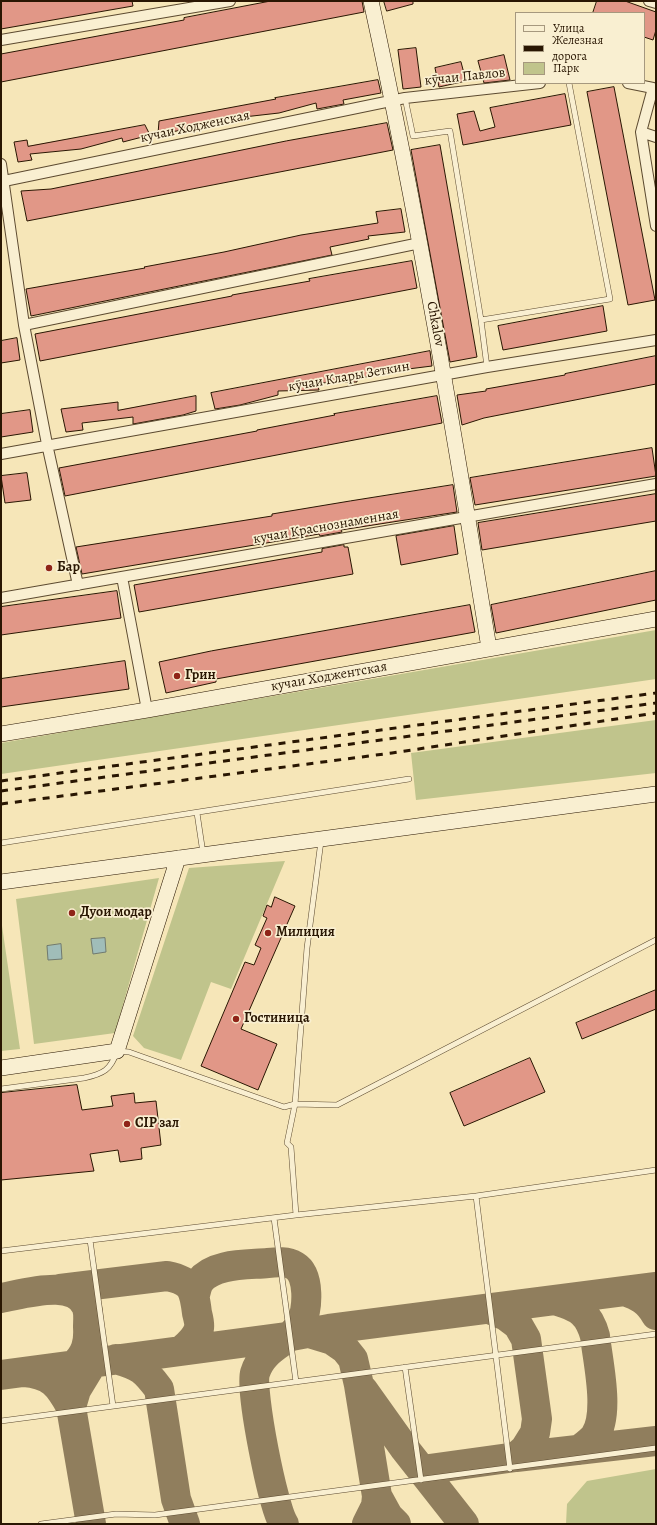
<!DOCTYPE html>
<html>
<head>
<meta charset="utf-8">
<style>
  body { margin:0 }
  #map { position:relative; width:657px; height:1525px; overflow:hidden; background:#f6e6b8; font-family:Alegreya,serif }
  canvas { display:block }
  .frame { position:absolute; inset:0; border:2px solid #291602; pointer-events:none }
  .legend { position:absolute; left:515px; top:12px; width:130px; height:72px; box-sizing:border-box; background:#f9efd1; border:1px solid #a6987e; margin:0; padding:5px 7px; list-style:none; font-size:12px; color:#291602 }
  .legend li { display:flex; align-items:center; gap:8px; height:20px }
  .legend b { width:20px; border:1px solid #a6987e }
</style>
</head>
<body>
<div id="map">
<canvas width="657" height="1525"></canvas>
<div class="frame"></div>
<ul class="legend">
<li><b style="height:5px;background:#f9efd1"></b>Улица</li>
<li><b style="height:5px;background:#291602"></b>Железная дорога</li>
<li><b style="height:11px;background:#c0c48c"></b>Парк</li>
</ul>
</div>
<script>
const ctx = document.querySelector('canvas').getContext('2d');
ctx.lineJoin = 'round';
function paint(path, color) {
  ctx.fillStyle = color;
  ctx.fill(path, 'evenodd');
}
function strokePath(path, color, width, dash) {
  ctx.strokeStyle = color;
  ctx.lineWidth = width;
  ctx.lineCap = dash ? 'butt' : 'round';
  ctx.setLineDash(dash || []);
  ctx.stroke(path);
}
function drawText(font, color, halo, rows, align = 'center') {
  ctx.font = font + ' Alegreya,serif';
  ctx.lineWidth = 3.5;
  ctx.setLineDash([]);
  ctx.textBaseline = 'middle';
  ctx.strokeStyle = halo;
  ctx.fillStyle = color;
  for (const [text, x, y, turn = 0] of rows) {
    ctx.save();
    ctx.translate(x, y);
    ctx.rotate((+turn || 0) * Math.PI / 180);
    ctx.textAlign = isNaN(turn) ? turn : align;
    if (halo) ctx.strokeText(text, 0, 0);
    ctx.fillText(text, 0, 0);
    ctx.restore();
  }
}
const green = new Path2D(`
  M656 630V679L1 774V743Z
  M656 720V773L416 800 411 753Z
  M285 861 231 989 211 982 181 1060 144 1048 133 1036 189 868Z
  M159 878 115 1033 34 1044 16 899Z
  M1 919 20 1049 1 1051Z
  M656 1469V1524H566L567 1504 587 1481Z`);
const water = new Path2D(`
  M105 938 106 952 93 954 91 939Z
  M61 944 62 959 48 960 47 946Z`);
const taxiway = new Path2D(`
  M60 1289 167 1276C192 1281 194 1289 197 1313 198 1317 200 1324 199 1328 197 1337 188 1345 182 1350
  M625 1291C639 1296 648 1301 656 1315
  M195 1295C196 1291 197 1285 200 1281 214 1263 247 1265 268 1263 277 1262 287 1261 295 1266 310 1275 308 1309 301 1323 291 1343 264 1345 255 1373 250 1390 273 1509 284 1524
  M1 1298C24 1294 77 1277 87 1308 89 1314 88 1321 88 1327 89 1343 86 1354 74 1365
  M558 1301C579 1307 589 1314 595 1336 598 1363 610 1413 595 1436 591 1441 584 1446 579 1450
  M489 1309 506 1316 518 1325 526 1339 537 1419 535 1433 525 1449 516 1457 656 1441
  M309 1333 332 1340 345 1349 353 1359 359 1385 377 1496 376 1506 367 1524
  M116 1359C140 1366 144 1369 159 1389L176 1499 185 1524
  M24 1372C51 1374 59 1385 71 1407L76 1390 93 1362
  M1 1375 286 1337 329 1329 656 1287
  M363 1390 405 1449 464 1524
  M71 1407 91 1524
  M422 1470 516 1457
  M377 1496 388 1516 396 1524`);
const building = new Path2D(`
  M1 1H132L133 6 1 29Z
  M271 1H362L364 12 1 82V54L184 20V18Z
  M384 1H413V4L387 11Z
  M597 1H625L656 12V30L653 40 644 37V13H593Z
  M416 48 421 87 403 89 398 50Z
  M504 55 510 80 484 83 478 61Z
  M461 62 466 81 439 87 435 68Z
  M378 80 381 93 343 100 344 104 317 109 316 103 279 113 226 119V120L188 125 189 129 158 134 159 121 276 99 275 98Z
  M614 87 655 300 628 305 587 92Z
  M565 94 571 125 463 145 457 114 474 111 480 131 495 127 490 108Z
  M387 123 393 150 27 221 21 191 51 189 286 141Z
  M145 125 150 135 123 142 122 138 81 149 30 154 32 160 18 162 14 142 27 140 28 146Z
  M440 145 477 357 450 362 411 150Z
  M401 209 405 232 368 236 369 239 330 247 332 255 31 316 26 289 145 268 144 267 224 252 301 235 378 223 376 212Z
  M412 261 417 288 40 361 35 334 232 296V295L310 281 309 279Z
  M603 306 607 331 503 350 498 326Z
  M17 338 20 360 1 363V341Z
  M430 351 432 366 392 371 357 379V382L317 383 319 390 278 391V395L240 405 215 409 211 393Z
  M656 356V384L484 418 462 425 457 395 486 391V389L565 375V374Z
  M196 396V411L183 415 133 424V417L82 423 83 430 66 432 61 409 118 402V410Z
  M437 396 442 423 65 496 59 468 257 431V430L335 415 334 414Z
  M30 410 33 432 1 437V414Z
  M652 448 656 476 475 505 470 478Z
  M27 473 31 500 5 503 1 476Z
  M453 485 457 512 341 530 342 532 320 536 319 534 302 537 82 574 76 547 272 516V514L350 501Z
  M656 494V521L482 550 478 523Z
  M454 526 458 554 401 565 396 536Z
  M344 545V547H348L353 574 139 612 134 585 322 552V549Z
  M656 571V600L496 633 491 605Z
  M117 591 121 618 1 635V607Z
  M470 605 475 632 216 679V682L166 693 159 662 211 651Z
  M125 661 129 689 1 707V679Z
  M275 897 295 906 241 1029 277 1044 258 1090 201 1066 245 962 254 965 261 948 255 945 267 918 263 916 267 905 271 907Z
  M656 990V1009L582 1039 576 1023Z
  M530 1058 545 1092 464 1126 450 1093Z
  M77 1085 82 1110 113 1106 111 1096 134 1093 135 1103 156 1101 161 1145 141 1148 142 1159 120 1162 118 1150 90 1154 94 1171 1 1180V1093Z`);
const lane = new Path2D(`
  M405 98 413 136 450 131 481 320
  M487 367 481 320 610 299 569 83
  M197 813 203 853
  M1 843 409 779
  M1 1089 84 1078C103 1074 111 1070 117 1051L129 1052 284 1107 295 1104 337 1105 656 940
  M476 1196 510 1469
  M296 1215 291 1147 287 1143 295 1104 307 948 321 841
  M274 1218 296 1382
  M90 1240 113 1406
  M1 1251 296 1215 476 1196 656 1170
  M405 1367 421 1480
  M1 1421 656 1334
  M41 1524 116 1514 155 1515 656 1448`);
const street = new Path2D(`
  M649 1 656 3
  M1 40 230 1
  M628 83 653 88 641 132 656 137
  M641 132 656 226
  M1 164 24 325 47 444 78 585
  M4 181 405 98 540 83
  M24 325 420 243
  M1 454 487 367 656 340
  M122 577 147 710
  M1 598 656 484`);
const secondary = new Path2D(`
  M371 1C418 216 454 432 489 648
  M1 734 147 710 656 619
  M1 882 656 794
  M1 1068 117 1051 178 858`);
const rail = new Path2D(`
  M1 781 656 693
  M1 791 656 703
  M1 804 392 753 656 713`);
const markers = [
  [49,568,4,"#8f2418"],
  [177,676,4,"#8f2418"],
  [72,913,4,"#8f2418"],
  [268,933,4,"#8f2418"],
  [236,1019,4,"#8f2418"],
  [127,1124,4,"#8f2418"]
];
const streetNames = [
  ["кӯчаи Павлов",465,77,-6],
  ["кучаи Ходженская",195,127,-12],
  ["Chkalov",435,324,79],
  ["кӯчаи Клары Зеткин",349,377,-10],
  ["кучаи Краснознаменная",326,527,-10],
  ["кучаи Ходжентская",329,677,-10]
];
const poiNames = [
  ["Бар",57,568],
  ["Грин",185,676],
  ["Дуои модар",80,913],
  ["Милиция",276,933],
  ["Гостиница",244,1019],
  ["CIP зал",135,1124]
];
paint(green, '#c0c48c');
paint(water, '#a0bdb9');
strokePath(water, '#707a70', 1);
strokePath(taxiway, '#907e5d', 30);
paint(building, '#e19787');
strokePath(building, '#291602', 1);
strokePath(lane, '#5c4a30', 6);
strokePath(street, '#5c4a30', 12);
strokePath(secondary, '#291602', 16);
strokePath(lane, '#f9efd1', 5);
strokePath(street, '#f9efd1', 10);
strokePath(secondary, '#f9efd1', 15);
strokePath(rail, '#291602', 3, [7, 7]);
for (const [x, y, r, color] of markers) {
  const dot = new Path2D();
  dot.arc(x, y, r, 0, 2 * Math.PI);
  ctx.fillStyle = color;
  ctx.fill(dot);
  strokePath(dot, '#f9efd1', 1.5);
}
drawText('14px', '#291602', '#f9efd1', streetNames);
drawText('bold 14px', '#291602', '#f9efd1', poiNames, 'left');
</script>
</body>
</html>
